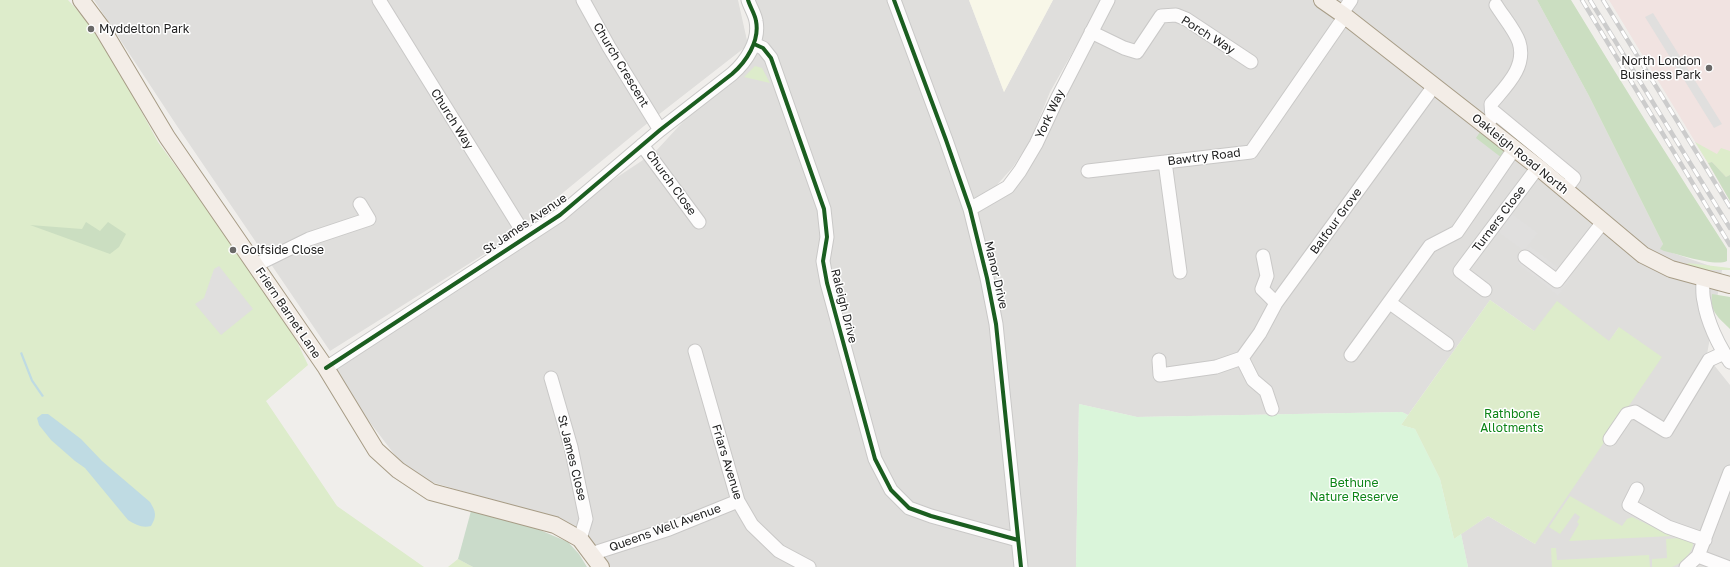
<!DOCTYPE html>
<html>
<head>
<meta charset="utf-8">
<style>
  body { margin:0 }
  canvas { display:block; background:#f0eeeb }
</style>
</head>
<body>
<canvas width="1730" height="567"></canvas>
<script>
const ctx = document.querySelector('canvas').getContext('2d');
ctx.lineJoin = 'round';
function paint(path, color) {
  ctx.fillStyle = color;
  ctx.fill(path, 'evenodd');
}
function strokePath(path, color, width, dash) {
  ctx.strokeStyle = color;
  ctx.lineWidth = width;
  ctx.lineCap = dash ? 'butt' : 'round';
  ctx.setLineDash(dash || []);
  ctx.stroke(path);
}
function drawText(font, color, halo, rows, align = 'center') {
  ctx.font = font + ' "Golos Text",sans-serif';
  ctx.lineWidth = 3;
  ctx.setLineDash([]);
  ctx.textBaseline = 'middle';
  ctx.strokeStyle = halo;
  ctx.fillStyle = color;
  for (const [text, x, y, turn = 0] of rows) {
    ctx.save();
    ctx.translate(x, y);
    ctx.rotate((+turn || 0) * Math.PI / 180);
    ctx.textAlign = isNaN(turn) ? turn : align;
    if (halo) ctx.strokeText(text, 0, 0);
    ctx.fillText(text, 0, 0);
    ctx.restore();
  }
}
const residential = new Path2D(`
  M94 0H738L748 45 644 126 502 243 330 351 177 126Z
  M749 0H888L964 208 998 194 1046 140 1092 32 1112 0H1537L1589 96 1663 244 1661 249 1722 270 1706 360 1714 365 1730 385V567H1468L1461 534 1488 516 1535 544 1619 327 1609 342 1534 331 1490 300 1408 415 1402 412 1137 417 1079 404 1076 567H601L581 535 567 522 411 476 329 369 655 152 753 46Z
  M898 0H969L1004 92 1053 0H1102L1050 92 1030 141 1013 167 995 187 967 203Z`);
const commercial = new Path2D(`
  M1609 0H1730V201L1708 163Z`);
const education = new Path2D(`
  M969 0H1053L1004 92Z`);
const grass = new Path2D(`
  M0 0H68L99 34 158 142 284 314 308 365 266 401 337 506 424 567H0Z
  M755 66 762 68 770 83 744 77Z
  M1695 142 1717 154 1721 148 1730 151V175L1726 177 1712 162 1708 163Z
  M1688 263 1730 268V270H1709L1689 268 1687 265Z
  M1490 300 1534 331 1557 301 1609 341 1619 327 1662 357 1535 544 1488 516 1454 539 1440 479 1415 429 1401 425Z
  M1570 496 1622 526 1627 519 1632 517 1672 536 1569 541 1579 524 1577 522 1580 517 1575 513 1560 534 1549 527Z
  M1680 538 1693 543C1693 553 1681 564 1672 567 1666 567 1658 567 1652 567V559L1667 558 1666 539Z
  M1551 548H1556L1557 560 1649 555 1650 567H1552Z
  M458 559 473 567H448Z`);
const forest = new Path2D(`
  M1537 0H1571C1622 84 1674 167 1727 249V261C1715 267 1678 254 1664 251L1660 249 1663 244 1589 96Z
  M1482 129 1508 149 1502 158 1476 138Z
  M1712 162 1726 177 1730 175V201L1708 163Z
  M86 222 100 231 108 222 126 234 119 247 110 254 30 225 82 229Z
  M1712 294 1730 297V329C1718 317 1710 312 1712 294Z`);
const cemetery = new Path2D(`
  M471 511 535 528 568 542 579 554 587 567H473L458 559Z`);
const park = new Path2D(`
  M1079 404 1137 417 1402 412 1408 415 1401 425 1415 429 1440 479 1454 539 1461 534 1468 567H1076Z`);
const parking = new Path2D(`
  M1653 13 1722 124 1714 128 1645 17Z
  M1508 211 1538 233 1524 251 1494 229Z
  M1530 246 1572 278 1558 296 1517 263Z
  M219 266 253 309 221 335 195 304 204 298 214 269Z`);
const water = new Path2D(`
  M22 352 33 380 44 396 42 397 31 381 20 353Z
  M42 414H48L56 420 81 439 102 461 150 502C156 512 157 516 151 526 142 528 136 525 128 520L85 468 75 461 51 440 39 425 37 418Z`);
const minor = new Path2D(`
  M379 0 526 237
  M583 0 609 47 660 130
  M894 0 946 140 970 209 987 278 996 324 1021 567
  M1342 13 1351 0
  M1091 32 1124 48 1137 52 1161 16 1176 15 1186 19 1251 62
  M754 44 763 48 771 58 824 209 827 237 823 261 827 283 875 459 891 490 909 508 931 516 1018 540
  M1493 111 1574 178 1565 190
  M1485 125 1492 118 1491 104C1506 86 1527 67 1519 42 1515 30 1502 15 1496 5
  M642 145 699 222
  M1165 162 1180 272
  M1088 171 1251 152 1345 16
  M970 209 1008 187 1020 171 1036 144 1057 99 1108 0
  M1263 256 1267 276 1262 289 1276 303
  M1525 257 1557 281 1603 222
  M256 265 309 239 369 219 360 204
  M1703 278C1703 286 1702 294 1704 301 1707 321 1718 345 1730 362
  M1485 290 1460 271 1538 167
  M1390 303 1447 344
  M695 351 738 501 752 525 779 551 809 567
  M1351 355 1430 246 1457 232 1514 149
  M1242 358 1253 380 1266 391 1272 409
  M1159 360 1160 375 1216 367 1242 358 1260 333 1276 303 1434 86
  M326 368 560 215 660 130 732 74C746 62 760 41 756 21 755 14 750 7 748 0
  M551 378 571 447 586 519 580 539
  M1610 439 1627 414 1635 412 1666 431 1709 360 1724 353
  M1637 489 1629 505 1668 527 1705 540
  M591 554 669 529 738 501
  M1698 556 1727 567
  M1686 567 1698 556 1730 472`);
const major = new Path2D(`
  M81 0 102 28 167 137 326 368 376 450 398 470 431 492 555 525 580 539 601 567
  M1322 0 1345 16 1538 167 1643 255 1671 269 1730 285`);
const rail = new Path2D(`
  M1582 0 1730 245
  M1590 0 1730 228
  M1603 0 1730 207`);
const cycleway = new Path2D(`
  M894 0 946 140 970 209 987 278 996 324 1021 567
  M754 44 763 48 771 58 824 209 827 237 823 261 827 283 875 459 891 490 909 508 931 516 1018 540
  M326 368 560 215 660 130 732 74C746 62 760 41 756 21 755 14 750 7 748 0`);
const markers = [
  [91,29,4,"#6a6968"],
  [1709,68,4,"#6a6968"],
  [233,250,4,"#6a6968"]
];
const poiNames = [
  ["Myddelton Park",99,29],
  ["North London",1701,61,"right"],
  ["Business Park",1701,75,"right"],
  ["Golfside Close",241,250]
];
const streetNames = [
  ["Porch Way",1208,35,32],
  ["Church Crescent",621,65,59],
  ["York Way",1050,114,-65],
  ["Church Way",452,119,58],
  ["Oakleigh Road North",1520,154,39],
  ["Bawtry Road",1204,157,-7],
  ["Church Close",671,183,54],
  ["Turners Close",1499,219,-53],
  ["Balfour Grove",1336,221,-54],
  ["St James Avenue",525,224,-34],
  ["Manor Drive",996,275,77],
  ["Raleigh Drive",844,306,76],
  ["Friern Barnet Lane",288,313,56],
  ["St James Close",572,458,76],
  ["Friars Avenue",727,462,73],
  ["Queens Well Avenue",665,528,-20]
];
const parkNames = [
  ["Rathbone",1512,414],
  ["Allotments",1512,428],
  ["Bethune",1354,483],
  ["Nature Reserve",1354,497]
];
paint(residential, '#dfdedc');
paint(commercial, '#f1e3e1');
paint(education, '#f8f7e8');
paint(grass, '#ddeccb');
paint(forest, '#cbdec1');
paint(cemetery, '#cadbca');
paint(park, '#daf5da');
paint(parking, '#e0dfde');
paint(water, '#bfdbe3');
strokePath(minor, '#c9c8c7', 15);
strokePath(major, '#a79c86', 18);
strokePath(minor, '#fdfcfc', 13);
strokePath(major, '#f3ede7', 16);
strokePath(rail, '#ccc', 4.5);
strokePath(rail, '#fff', 3, [9]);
strokePath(cycleway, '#1b5e20', 4);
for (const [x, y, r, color] of markers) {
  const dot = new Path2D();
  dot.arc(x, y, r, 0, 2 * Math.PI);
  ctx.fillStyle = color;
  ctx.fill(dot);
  strokePath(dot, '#fff', 1.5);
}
drawText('12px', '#222', '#fff', poiNames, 'left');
drawText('12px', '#222', '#fff', streetNames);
drawText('12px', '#0c8416', '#fff', parkNames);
</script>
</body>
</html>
